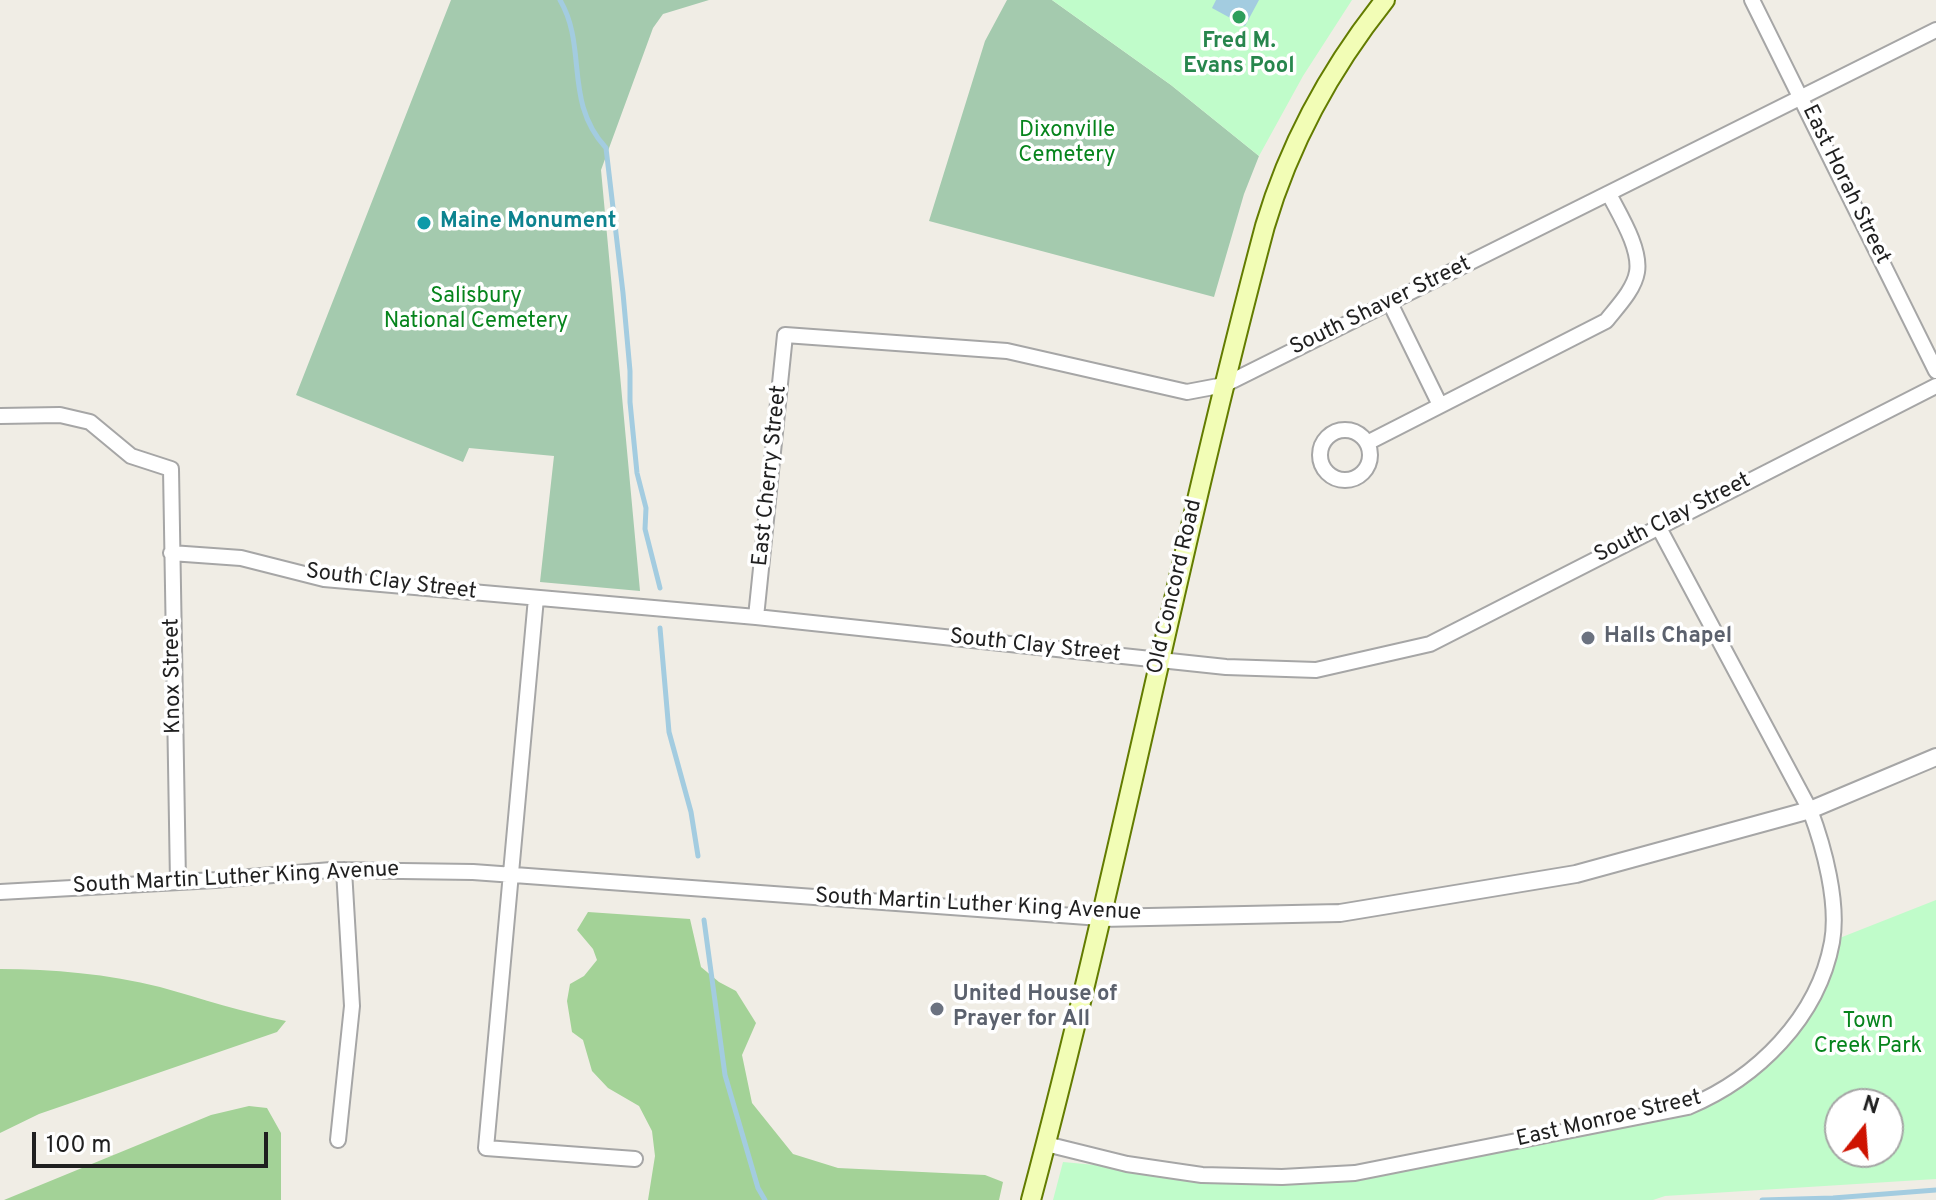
<!DOCTYPE html>
<html>
<head>
<meta charset="utf-8">
<style>
  body { margin:0 }
  #map { position:relative; width:1936px; height:1200px; overflow:hidden; background:#f0ede5; font-family:Overpass,sans-serif }
  canvas { display:block }
  .north { position:absolute; left:1824px; top:1088px; width:80px; height:80px; box-sizing:border-box; background:#fff; border:2px solid #a5a5a5; border-radius:50%; rotate:17deg; font-size:22px; font-weight:700; line-height:32px; text-align:center; color:#1f1f1f }
  .north::after { content:''; display:block; margin:auto; width:28px; height:36px; background:#ce1300; clip-path:polygon(50% 0,100% 100%,50% 72%,0 100%) }
  .scale { position:absolute; left:32px; top:1132px; width:236px; height:36px; box-sizing:border-box; border:4px solid #1f1f1f; border-top:0; padding-left:10px; font-size:24px; line-height:28px; white-space:nowrap; color:#1f1f1f; -webkit-text-stroke:6px #fff; paint-order:stroke }
</style>
</head>
<body>
<div id="map">
<canvas width="1936" height="1200"></canvas>
<div class="north">N</div>
<div class="scale">100 m</div>
</div>
<script>
const ctx = document.querySelector('canvas').getContext('2d');
ctx.lineJoin = 'round';
function paint(path, color) {
  ctx.fillStyle = color;
  ctx.fill(path, 'evenodd');
}
function strokePath(path, color, width, dash) {
  ctx.strokeStyle = color;
  ctx.lineWidth = width;
  ctx.lineCap = dash ? 'butt' : 'round';
  ctx.setLineDash(dash || []);
  ctx.stroke(path);
}
function drawText(font, color, halo, rows, align = 'center') {
  ctx.font = font + ' Overpass,sans-serif';
  ctx.lineWidth = 7;
  ctx.setLineDash([]);
  ctx.textBaseline = 'middle';
  ctx.strokeStyle = halo;
  ctx.fillStyle = color;
  for (const [text, x, y, turn = 0] of rows) {
    ctx.save();
    ctx.translate(x, y);
    ctx.rotate((+turn || 0) * Math.PI / 180);
    ctx.textAlign = isNaN(turn) ? turn : align;
    if (halo) ctx.strokeText(text, 0, 0);
    ctx.fillText(text, 0, 0);
    ctx.restore();
  }
}
const forest = new Path2D(`
  M588 912 690 919 701 967 719 982 736 991 756 1023 742 1055 752 1103 793 1154 838 1168 985 1175 1003 1182 999 1200H648L655 1156 652 1131 639 1106 608 1088 592 1071 583 1040 572 1032 567 1001 570 984 584 976 597 960 593 949 577 930Z
  M0 969C53 969 108 974 160 987 202 999 243 1012 286 1021L277 1032 39 1114 0 1133Z
  M249 1106 267 1108 281 1133V1200H4L211 1115Z`);
const cemetery = new Path2D(`
  M451 0H709L663 14 653 28 601 170 640 591 540 582 554 456 469 448 463 462 296 395Z
  M1007 0H1052L1171 85 1259 156 1244 194 1214 297 929 221 985 41Z`);
const park = new Path2D(`
  M1052 0H1352L1303 76 1259 156 1171 85Z
  M1936 900V1179L1665 1196 1653 1200H1053L1063 1162 1202 1175 1355 1173 1688 1107 1782 1042 1816 989 1832 941ZM1840 1104H1888V1152H1840Z`);
const water = new Path2D(`
  M1216 0H1259L1245 26 1212 8Z`);
const stream = new Path2D(`
  M560 0C588 48 563 101 606 148L623 293 630 371V402L637 473 646 508 645 529 660 588
  M660 628 669 732 691 812 698 856
  M704 920 725 1075 758 1188 765 1200
  M1762 1200 1833 1198 1936 1190`);
const minor = new Path2D(`
  M1752 0 1936 371
  M1390 303 1440 405
  M0 416 60 415 90 422 131 456 171 469 178 882
  M1320 455a25 25 0 1 1 50 0a25 25 0 1 1-50 0Z
  M1367 443 1606 321C1617 307 1634 290 1637 272 1641 248 1619 214 1609 194
  M171 553 241 558 324 579 756 617 1226 667 1316 670 1430 644 1936 386
  M536 598 486 1148 635 1159
  M756 617 785 335 1007 351 1187 392 1224 385 1936 30
  M0 892 215 880 331 870 473 872 1101 918
  M338 1140 352 1006 344 870
  M1046 1144 1127 1164 1202 1175 1282 1177 1355 1173 1688 1107C1757 1078 1818 1018 1832 942 1839 903 1824 847 1810 810L1658 526`);
const tertiary = new Path2D(`
  M1101 918 1340 913 1576 874 1810 810 1936 757`);
const secondary = new Path2D(`
  M1031 1200C1117 877 1179 549 1265 226 1290 142 1330 69 1385 0`);
const markers = [
  [1239,17,8,"#2e9e5b"],
  [424,223,8,"#0f9aa8"],
  [1588,638,8,"#6b7280"],
  [937,1009,8,"#6b7280"]
];
const leisureNames = [
  ["Fred M.",1239,43],
  ["Evans Pool",1239,68]
];
const parkNames = [
  ["Dixonville",1067,132],
  ["Cemetery",1067,157],
  ["Salisbury",476,298],
  ["National Cemetery",476,323],
  ["Town",1868,1023],
  ["Creek Park",1868,1048]
];
const streetNames = [
  ["East Horah Street",1845,185,64],
  ["South Shaver Street",1381,307,-26],
  ["East Cherry Street",771,476,-84],
  ["South Clay Street",1673,519,-27],
  ["South Clay Street",391,583,7],
  ["Old Concord Road",1176,587,-77],
  ["South Clay Street",1035,647,6],
  ["Knox Street",174,676,-91],
  ["South Martin Luther King Avenue",236,879,-3],
  ["South Martin Luther King Avenue",978,906,3],
  ["East Monroe Street",1609,1120,-13]
];
const cultureNames = [
  ["Maine Monument",440,223]
];
const worshipNames = [
  ["Halls Chapel",1604,638],
  ["United House of",953,996],
  ["Prayer for All",953,1021]
];
paint(forest, '#a3d297');
paint(cemetery, '#a4caae');
paint(park, '#c0fcca');
paint(water, '#a3cce0');
strokePath(stream, '#a3cce0', 5);
strokePath(minor, '#a6a6a6', 18);
strokePath(tertiary, '#a6a6a6', 20);
strokePath(secondary, '#637c00', 22);
strokePath(minor, '#fff', 14);
strokePath(tertiary, '#fff', 16);
strokePath(secondary, '#f2fdb6', 18);
for (const [x, y, r, color] of markers) {
  const dot = new Path2D();
  dot.arc(x, y, r, 0, 2 * Math.PI);
  ctx.fillStyle = color;
  ctx.fill(dot);
  strokePath(dot, '#fff', 3);
}
drawText('bold 22px', '#27864d', '#fff', leisureNames);
drawText('22px', '#06841c', '#fff', parkNames);
drawText('22px', '#1f1f1f', '#fff', streetNames);
drawText('bold 22px', '#0d838f', '#fff', cultureNames, 'left');
drawText('bold 22px', '#5b616d', '#fff', worshipNames, 'left');
</script>
</body>
</html>
